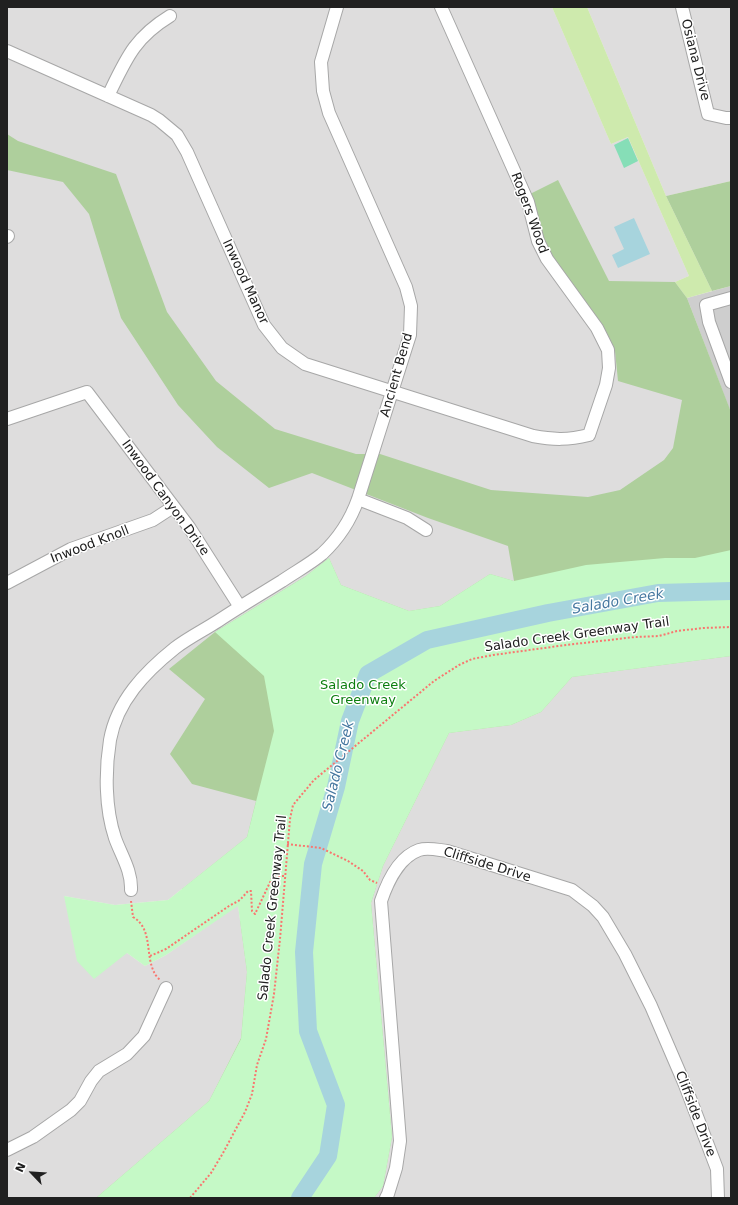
<!DOCTYPE html>
<html>
<head>
<meta charset="utf-8">
<style>
  body { margin:0 }
  #map { position:relative; width:738px; height:1205px; overflow:hidden; background:#f0ede7; font-family:"DejaVu Sans",sans-serif }
  canvas { display:block }
  .frame { position:absolute; inset:0; border:8px solid #202020; pointer-events:none }
  .north { position:absolute; left:12px; top:1153px; width:40px; height:40px; -webkit-text-stroke:3px #fff; paint-order:stroke; rotate:295deg; font-size:11px; font-weight:700; line-height:16px; text-align:center; color:#202020 }
  .north::after { content:''; display:block; margin:auto; width:14px; height:18px; background:#202020; clip-path:polygon(50% 0,100% 100%,50% 72%,0 100%) }
</style>
</head>
<body>
<div id="map">
<canvas width="738" height="1205"></canvas>
<div class="frame"></div>
<div class="north">N</div>
</div>
<script>
const ctx = document.querySelector('canvas').getContext('2d');
ctx.lineJoin = 'round';
function paint(path, color) {
  ctx.fillStyle = color;
  ctx.fill(path, 'evenodd');
}
function strokePath(path, color, width, dash) {
  ctx.strokeStyle = color;
  ctx.lineWidth = width;
  ctx.lineCap = dash ? 'butt' : 'round';
  ctx.setLineDash(dash || []);
  ctx.stroke(path);
}
function drawText(font, color, halo, rows, align = 'center') {
  ctx.font = font + ' "DejaVu Sans",sans-serif';
  ctx.lineWidth = 3;
  ctx.setLineDash([]);
  ctx.textBaseline = 'middle';
  ctx.strokeStyle = halo;
  ctx.fillStyle = color;
  for (const [text, x, y, turn = 0] of rows) {
    ctx.save();
    ctx.translate(x, y);
    ctx.rotate((+turn || 0) * Math.PI / 180);
    ctx.textAlign = isNaN(turn) ? turn : align;
    if (halo) ctx.strokeText(text, 0, 0);
    ctx.fillText(text, 0, 0);
    ctx.restore();
  }
}
const residential = new Path2D(`
  M7 7H552L611 144 628 137 689 276 675 282 731 417 514 581 490 574 440 606 409 611 341 585 329 558 306 576 274 731 247 837 168 900 115 905 64 896 127 953 145 966 166 955 238 905 247 972 241 1038 209 1101 96 1198H7Z
  M587 7H731V181L666 196Z
  M731 656V1198H374L383 1186 392 1137 371 903 383 866 449 733 511 725 541 712 572 677Z`);
const religious = new Path2D(`
  M731 286V413L687 298Z`);
const grass = new Path2D(`
  M552 7H587L666 196 712 291 687 298 675 282 689 276 628 137 611 144Z`);
const forest = new Path2D(`
  M7 134 18 141 116 174 167 312 216 381 275 429 356 454H380L491 490 588 497 620 490 664 460 673 448 682 400 618 381 615 351 600 325 547 251 530 194 558 180 609 281 675 282 687 298 731 412V656L572 677 541 712 511 725 449 733 383 866 371 903 392 1137 383 1186 374 1198H96L209 1101 241 1038 247 972 240 920 269 905 182 889 247 837 256 801 192 784 170 754 205 699 169 669 215 632 306 576 329 558 341 585 409 611 440 606 490 574 514 581 508 546 428 518 312 473 269 488 217 447 178 405 121 318 89 214 63 182 7 170Z
  M731 181V286L712 291 666 196Z`);
const park = new Path2D(`
  M731 550V656L572 677 541 712 511 725 449 733 383 866 371 903 392 1137 383 1186 374 1198H96L209 1101 241 1039 247 972 238 906 166 955 145 966 127 953 94 979 77 961 64 896 115 905 168 900 247 837 274 731 264 676 215 632 306 576 329 558 341 585 409 611 440 606 490 574 514 581 586 565 665 558H695Z`);
const pitch = new Path2D(`
  M628 138 638 161 624 168 614 145Z`);
const water = new Path2D(`
  M634 218 650 254 618 268 612 255 624 249 614 227Z`);
const river = new Path2D(`
  M300 1198 328 1156 336 1105 308 1031 304 952 313 864 336 787 350 721 368 674 427 640 548 613 658 593 731 591`);
const path = new Path2D(`
  M287 844 321 848 348 861 363 871 370 880 377 883
  M131 901 133 917C153 929 145 954 154 972 155 975 158 978 160 980
  M150 956 166 949 229 906 240 900 248 891H251L252 911 255 914 272 878 275 876H285
  M190 1198 211 1173 223 1153 245 1112 252 1094 257 1065 266 1039 274 994 280 939 290 819 293 805 314 780 434 681 459 665 472 659 493 655 566 645 635 637 659 636 677 631 703 628 731 627`);
const minor = new Path2D(`
  M682 7 708 114 726 118H731
  M7 51 151 115 159 120 177 135 187 152 264 325 282 348 305 364 533 436C554 440 568 440 589 435L606 385 609 368 608 350 597 328 547 259 538 241 528 202 441 7
  M108 96C126 59 134 38 170 16
  M7 237 8 236
  M731 298 706 305 709 322 731 382
  M7 419 87 392 189 527 240 607
  M358 499 407 518 426 530
  M7 583 71 549 153 520 173 507
  M131 890C132 871 121 855 115 838 105 808 105 771 110 740 117 701 145 672 175 648 188 638 204 630 218 621 239 607 261 594 282 581 295 572 310 564 322 554 338 539 351 519 358 499L410 335 411 306 406 287 329 113 323 91 321 62 337 7
  M7 1150 33 1137 71 1110 80 1101 91 1081 99 1071 127 1054 144 1036 166 988
  M386 1198 388 1194 396 1168 400 1141 381 901C387 883 399 857 419 850 428 847 438 850 447 851L572 890 593 906 603 917 625 954 651 1006 685 1085 717 1169 718 1198`);
const streetNames = [
  ["Osiana Drive",695,60,76],
  ["Rogers Wood",529,213,70],
  ["Inwood Manor",245,282,65],
  ["Ancient Bend",397,375,-74],
  ["Inwood Canyon Drive",165,498,54],
  ["Inwood Knoll",90,545,-21],
  ["Salado Creek Greenway Trail",577,635,-8],
  ["Cliffside Drive",487,865,17],
  ["Salado Creek Greenway Trail",273,908,-84],
  ["Cliffside Drive",695,1114,69]
];
const parkNames = [
  ["Salado Creek",363,686],
  ["Greenway",363,701]
];
const waterNames = [
  ["Salado Creek",618,602,-10],
  ["Salado Creek",339,766,-76]
];
paint(residential, '#dedddd');
paint(religious, '#cecece');
paint(grass, '#ceeaad');
paint(forest, '#aecf9c');
paint(park, '#c5f9c6');
paint(pitch, '#86deb7');
paint(water, '#a7d4dd');
strokePath(river, '#a7d4dd', 18);
strokePath(minor, '#a7a7a7', 14);
strokePath(path, '#f9766f', 2, [2, 2]);
strokePath(minor, '#fff', 12);
drawText('13px', '#202020', '#fff', streetNames);
drawText('13px', '#0d7f10', '#fff', parkNames);
drawText('italic 14px', '#4678a0', '#fff', waterNames);
</script>
</body>
</html>
